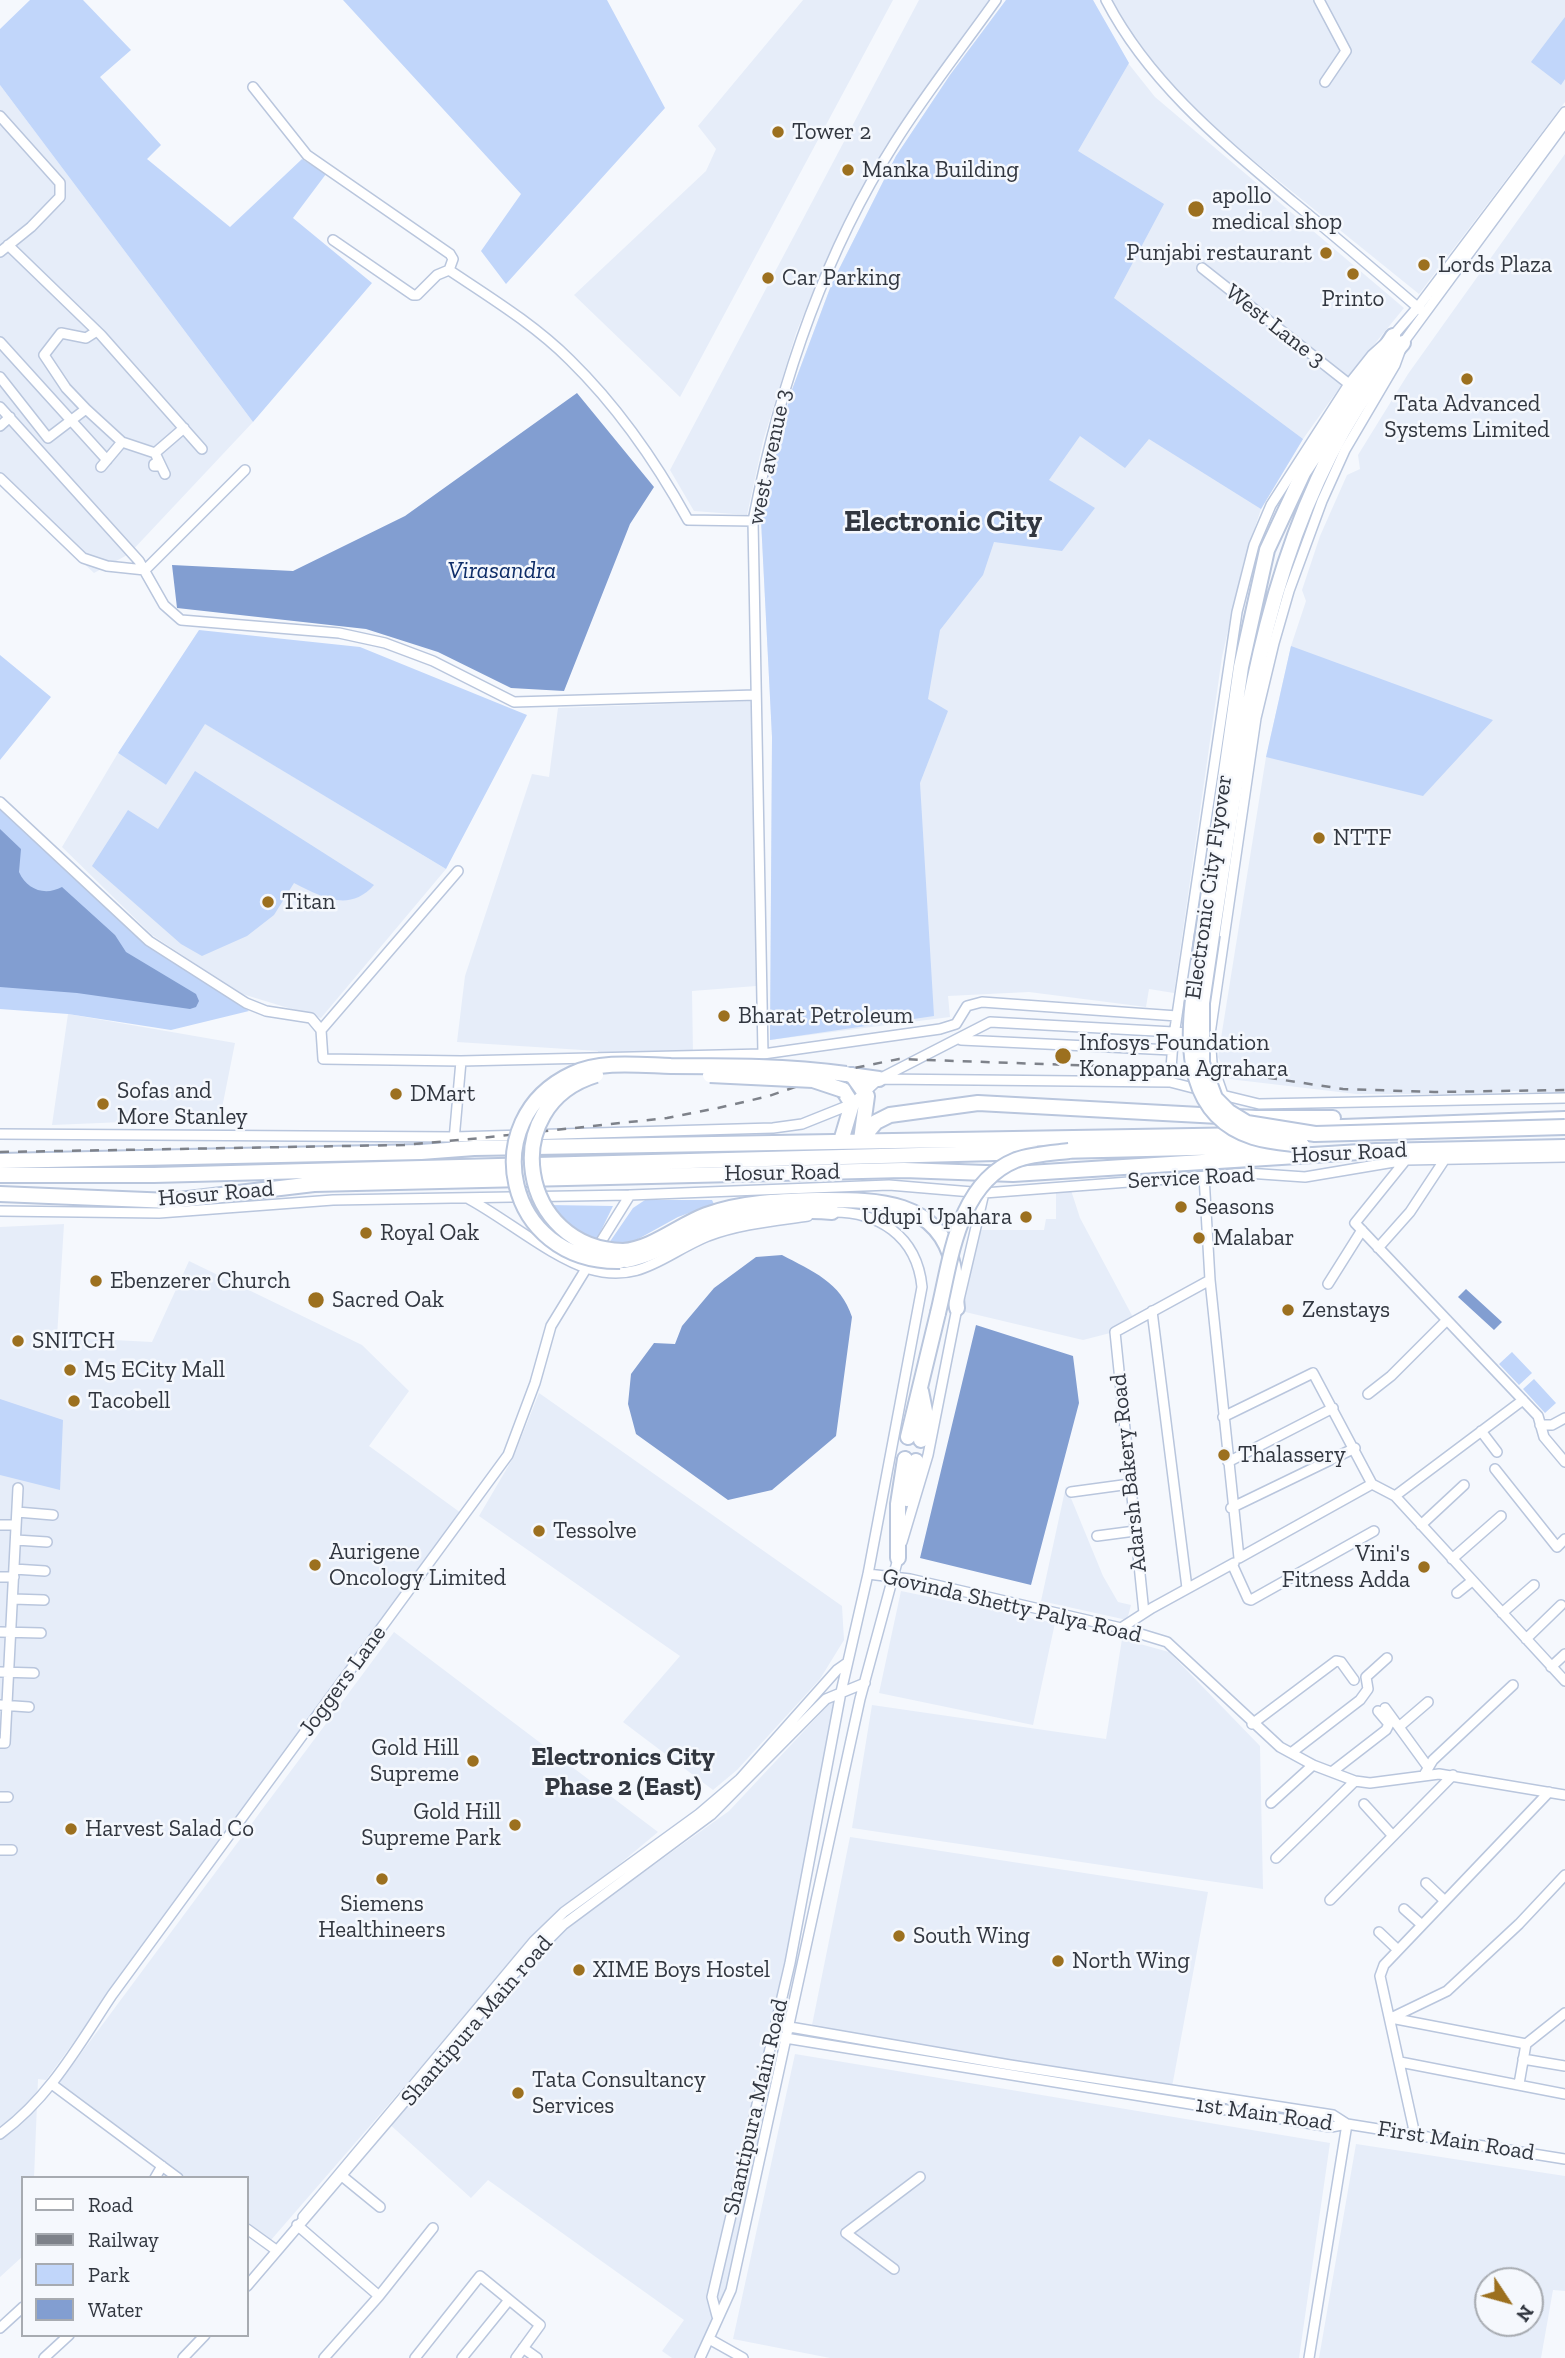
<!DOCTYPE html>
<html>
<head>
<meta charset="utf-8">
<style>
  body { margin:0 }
  #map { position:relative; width:1565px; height:2358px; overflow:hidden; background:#f5f8fd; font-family:"Zilla Slab",serif }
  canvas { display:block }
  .legend { position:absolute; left:21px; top:2176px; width:228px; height:161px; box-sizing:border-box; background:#f5f8fd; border:2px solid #a7abb1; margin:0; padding:9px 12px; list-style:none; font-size:21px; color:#323740 }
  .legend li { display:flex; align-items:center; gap:14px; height:35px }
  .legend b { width:35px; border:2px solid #a7abb1 }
  .north { position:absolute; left:1474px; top:2267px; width:70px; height:70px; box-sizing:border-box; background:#f5f8fd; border:2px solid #a7abb1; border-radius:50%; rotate:126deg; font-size:19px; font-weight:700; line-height:28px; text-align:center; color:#323740 }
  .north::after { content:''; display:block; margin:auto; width:24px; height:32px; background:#9c701f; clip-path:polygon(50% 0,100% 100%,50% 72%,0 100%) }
</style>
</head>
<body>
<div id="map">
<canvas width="1565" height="2358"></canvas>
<ul class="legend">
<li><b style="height:9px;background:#fff"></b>Road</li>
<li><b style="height:9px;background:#7e828a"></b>Railway</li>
<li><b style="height:19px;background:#c1d6fa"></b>Park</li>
<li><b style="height:19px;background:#829ed1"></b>Water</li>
</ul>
<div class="north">N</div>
</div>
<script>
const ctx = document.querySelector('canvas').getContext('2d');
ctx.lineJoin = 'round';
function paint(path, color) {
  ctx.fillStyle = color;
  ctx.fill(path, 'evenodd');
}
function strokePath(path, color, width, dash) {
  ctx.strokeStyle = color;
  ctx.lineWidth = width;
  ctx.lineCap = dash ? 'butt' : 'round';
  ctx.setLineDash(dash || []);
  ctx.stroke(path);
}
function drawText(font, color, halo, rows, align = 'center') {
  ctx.font = font + ' "Zilla Slab",serif';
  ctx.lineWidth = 5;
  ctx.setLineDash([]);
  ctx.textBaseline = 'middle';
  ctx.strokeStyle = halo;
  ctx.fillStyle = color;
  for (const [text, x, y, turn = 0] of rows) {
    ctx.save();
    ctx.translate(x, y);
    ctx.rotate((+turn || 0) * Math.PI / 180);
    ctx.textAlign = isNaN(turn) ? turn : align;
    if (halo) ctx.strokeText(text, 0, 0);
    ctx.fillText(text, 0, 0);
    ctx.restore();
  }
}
const built = new Path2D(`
  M803 0H893L680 397 574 295 706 171 716 149 698 126Z
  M919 0H991L855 208 819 277 796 333 763 441 747 515 694 511 670 470Z
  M1006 0H1093L1120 53 1155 97 1404 308 1345 380 1303 439 1261 509 1243 564 1222 657 1174 993 1149 989 1146 1007 1029 992 948 996 950 1017 770 1040 772 737 761 520 790 395 832 283 896 156 950 75Z
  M1111 0H1565V102L1419 294 1217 131 1169 82 1119 16Z
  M0 85 253 422 129 554 94 573 0 485Z
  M1565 154V1094L1514 1091 1487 1094H1356L1229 1079 1218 1057 1266 757 1291 646 1306 601 1302 590 1320 536 1347 475 1360 469 1358 455 1408 374Z
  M751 701 756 986 692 991 693 1054 598 1055V1051L457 1042 465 976 532 774 549 777 558 708Z
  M204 723 446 869 321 1018 239 993 152 935 62 847 118 753 166 785Z
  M68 1014 235 1043 220 1118 52 1125Z
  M1069 1184 1080 1218 1135 1321 1118 1331 1083 1340 961 1311 979 1230H1044L1046 1219H1056V1185Z
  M64 1224 57 1337 152 1342 189 1261 362 1345 409 1391 369 1446 461 1513 46 2080 38 2079 34 2178H23V2256L0 2277V1227Z
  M539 1393 842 1606 844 1640 820 1679 737 1770 713 1790 623 1722 680 1656 479 1516 513 1458Z
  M1066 1486 1103 1576 1118 1602 1131 1605 1127 1620 1041 1601Z
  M901 1591 1055 1623 1033 1725 879 1693Z
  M394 1632 658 1832 539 1931 271 2240 247 2222V2178H187L59 2083Z
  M1122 1639 1169 1652 1260 1746 1263 1889 852 1828 872 1705 1106 1739Z
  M834 1699 771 2082 720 2329 698 2358H672L662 2351 684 2320 488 2180 471 2198 386 2121 536 1955 570 1925 729 1811Z
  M850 1837 1208 1892 1172 2087 811 2030Z
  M795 2054 1330 2143 1299 2358H830L733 2339Z
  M1356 2144 1565 2176V2291L1553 2290 1541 2358H1319ZM1530 2281V2323H1488V2281Z`);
const green = new Path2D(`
  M30 0H83L131 50 100 77 161 145 147 159 230 227 302 159 326 174 293 218 372 283 253 422 0 85V29Z
  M343 0H607L665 108 506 284 481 251 521 194Z
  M1006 0H1093L1129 63 1078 151 1164 204 1114 298 1303 439 1261 509 1149 439 1125 468 1080 436 1049 480 1095 508 1062 551 994 542 983 575 940 630 928 699 948 711 920 783 934 1016 770 1040 772 737 761 520 790 395 832 283 896 156 950 75Z
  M1565 17V79L1561 85 1531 62Z
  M199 630 360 647 527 715 446 869 205 724 166 785 118 753Z
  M1291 646 1493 720 1423 796 1266 757Z
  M0 655 51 697 0 760Z
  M195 771 374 885C349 913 322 897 294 883L274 915 247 936 202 956 181 944 92 866 128 810 158 829Z
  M0 808 147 943 249 1011 171 1030 68 1014 0 1009Z
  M645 1200H712L714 1204 678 1217 629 1244 609 1243 633 1208Z
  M549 1205 613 1206 596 1241 576 1232Z
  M1512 1352 1532 1373 1519 1385 1499 1364Z
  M1534 1379 1556 1403 1545 1413 1523 1389Z
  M0 1399 63 1420 60 1490 0 1475Z`);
const water = new Path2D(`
  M577 393 654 487 630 524 564 691 511 688 438 652 366 629 177 608 172 565 293 571 405 516Z
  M0 829 21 849 19 872C27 890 45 896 62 887L115 935 126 952 196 994 199 1001 196 1007 190 1009 77 993 0 987Z
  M782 1255C812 1271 841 1282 852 1317L836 1436 772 1490 728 1500 636 1434 628 1404 631 1374 654 1343 675 1344 682 1326 714 1288 756 1257Z
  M1466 1289 1502 1322 1494 1330 1458 1297Z
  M976 1325 1073 1356 1079 1403 1031 1585 920 1558Z`);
const minor = new Path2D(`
  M1106 0C1149 83 1222 142 1292 201 1336 237 1379 274 1422 311
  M1319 0 1346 51 1325 82
  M253 87 307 155 450 254 453 259 449 270
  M0 116 60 183V197L31 227 0 252
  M333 240 413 295H417L437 275 449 270
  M8 245 101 335 202 449
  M1202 268 1349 384
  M449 270C491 298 535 325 570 360 618 407 656 462 688 520L753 521
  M0 342 107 460
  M0 377 48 438 86 409 122 442 155 453 184 428
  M0 407 139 561 164 605 181 620 339 633 385 643 433 661 514 702 756 695
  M86 409 66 388 44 355 61 333 86 338 97 331
  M0 426 10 417
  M155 453 165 474
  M156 463 157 466H154V464Z
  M101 467 122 442
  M0 478 83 558 107 566 145 570 245 470
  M0 802 149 941 246 1003 266 1011 311 1018 321 1030
  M458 871 321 1030 323 1059 461 1061
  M961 1040 1172 1050
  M763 1054 753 521C779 388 821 259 894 144 925 94 962 48 996 0
  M880 1079 1170 1082 1201 1090
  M1170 1082 1173 1042 1237 612 1254 545 1271 505 1349 384 1372 355 1393 336 1418 307 1565 112
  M1218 1094 1259 1104 1565 1098
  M1223 1095 1212 1063 1210 1034 1256 718 1274 643 1289 591 1322 501 1345 450 1395 365 1403 343 1565 123
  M0 1134 454 1137 773 1128 802 1124 852 1104 879 1079 990 1022 1210 1034
  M454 1140 461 1061 763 1054 940 1029 956 1024 967 1006 982 1002 1177 1016
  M1405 1161 1355 1223 1538 1416 1544 1437 1565 1462
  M1204 1176 1210 1280 1239 1558 1372 1484
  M469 1199C506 1219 551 1257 589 1269 641 1284 664 1254 708 1236 741 1224 774 1221 808 1216
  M0 1211 159 1213 333 1200 630 1195 889 1185 984 1193 1247 1173 1305 1177 1406 1160 1565 1157
  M597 1248 630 1195
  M1378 1248 1410 1212 1445 1159
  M1328 1284 1362 1230
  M1152 1311 1187 1588
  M1368 1394 1391 1376 1447 1320
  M1223 1417 1313 1373 1372 1484 1395 1496 1565 1681
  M1540 1425H1552L1565 1418
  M1481 1431 1497 1452
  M1228 1462 1333 1408
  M1495 1469 1557 1547 1565 1539
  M1071 1492 1130 1484
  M1395 1496 1523 1400
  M1231 1508 1355 1448
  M17 1512 53 1515
  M0 1525H16
  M1421 1525 1464 1485
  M1097 1536 1135 1531
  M16 1540 47 1542
  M902 1542 928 1455 957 1308 984 1193
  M1452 1559 1501 1516
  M1233 1566 1248 1599 1251 1600 1374 1531
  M14 1569 45 1571
  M868 1574 910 1579 1121 1628 1167 1642 1280 1747 1313 1765 1355 1781 1370 1783 1439 1774 1565 1795
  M0 1577H14
  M1457 1593 1472 1581
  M13 1599 44 1600
  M1144 1613 1115 1332 1210 1280
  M1502 1613 1534 1585
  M1121 1628 1152 1608 1234 1563
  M0 1632 41 1633
  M1526 1639 1561 1605
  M1551 1667 1565 1654
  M0 1672 34 1673
  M0 1705 29 1707
  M1385 1708 1428 1767
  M1252 1724 1336 1661 1341 1662 1354 1680
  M1400 1726 1428 1702
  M0 1743H5L18 1488
  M1291 1753 1360 1700 1368 1689 1366 1677 1387 1658
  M1333 1771 1386 1730 1389 1724 1378 1711
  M1424 1775 1433 1760 1513 1685
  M0 1797H8
  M1271 1803 1313 1765
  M1364 1804 1393 1836
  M0 1850H12
  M1276 1858 1355 1781
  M1426 1883 1445 1901
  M1330 1900 1453 1775
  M1404 1909 1422 1925
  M1379 1932 1398 1950
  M1391 2018 1447 1991 1519 1924 1565 1875
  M1391 2018 1526 2044
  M784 2026 1010 2065 1333 2115 1347 2124
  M773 2036 1331 2127 1347 2124 1565 2159
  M1523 2059 1565 2066
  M1400 2062 1565 2094
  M1519 2084 1526 2044 1565 2013
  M53 2085 178 2178
  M0 2134C50 2097 78 2046 112 1995L508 1455 535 1383 551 1326 589 1264
  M1415 2135 1380 1976 1384 1965 1549 1792
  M342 2176 380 2207
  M155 2178 162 2166
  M303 2217 534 1941 564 1912 699 1814 740 1779 837 1670 847 1663
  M297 2225 379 2296 324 2358
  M247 2229 276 2250
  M894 2269 846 2233 920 2177
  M247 2286 510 1978 563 1925 711 1815 826 1699 865 1683
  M379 2296 433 2228
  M717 2316 712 2297 790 1963 841 1692 868 1574 922 1287C917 1236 878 1210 828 1212
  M0 2328 23 2307
  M711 2340 743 2358
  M523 2348 537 2358
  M44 2358 69 2335
  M183 2358 205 2335
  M415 2358 480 2276 540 2325 516 2358
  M462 2358 509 2300
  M700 2358 731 2290 860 1699 899 1555
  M1309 2358 1347 2124`);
const highway = new Path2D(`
  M1203 933 1241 667 1267 550 1303 473 1393 336
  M1212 935C1241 755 1258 564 1357 407 1372 385 1385 363 1403 343
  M850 1075 879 1079
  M852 1075 867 1096 861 1140
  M1315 1128 1565 1119
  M841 1141 852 1104 843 1090
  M860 1141 876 1122 890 1115 978 1103 1256 1118H1333
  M1058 1151 1279 1146
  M0 1161 421 1152 474 1148 1253 1135
  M0 1175H154L1034 1152
  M0 1194 171 1201 314 1184 904 1170 1013 1174 1376 1151 1565 1147
  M623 1251C652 1249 679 1225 706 1215 742 1202 779 1201 817 1200 871 1200 938 1197 953 1265 956 1279 955 1294 957 1308
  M626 1260C658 1254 684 1234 715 1223 753 1209 792 1209 832 1212
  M921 1391 926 1416 921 1440
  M908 1437 938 1313
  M907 1499 916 1461
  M898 1558V1504L905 1459`);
const rail = new Path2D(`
  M0 1152 404 1145 481 1138 667 1118 718 1108 769 1096 844 1070 899 1059 1157 1068 1257 1076 1343 1089 1434 1092 1565 1090`);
const highwayBridge = new Path2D(`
  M1212 935 1202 1003V1063L1215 1098 1229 1112 1247 1123 1315 1134 1565 1127
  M1199 961 1203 933
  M1194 992C1186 1049 1188 1116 1253 1137 1269 1142 1286 1143 1302 1145
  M596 1075C496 1105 519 1249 623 1251
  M710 1075 813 1080 843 1090
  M620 1261C505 1263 475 1119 572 1074 601 1060 639 1065 671 1066 730 1066 787 1066 846 1074
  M938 1313C951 1260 957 1184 1016 1160 1032 1154 1052 1153 1069 1151`);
const markers = [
  [778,132,7,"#9c701f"],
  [848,170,7,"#9c701f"],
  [1196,209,9,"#9c701f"],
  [1326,253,7,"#9c701f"],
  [1424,265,7,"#9c701f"],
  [1353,274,7,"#9c701f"],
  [768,278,7,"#9c701f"],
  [1467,379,7,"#9c701f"],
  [1319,838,7,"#9c701f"],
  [268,902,7,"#9c701f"],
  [724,1016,7,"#9c701f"],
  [1063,1056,9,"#9c701f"],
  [396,1094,7,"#9c701f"],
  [103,1104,7,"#9c701f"],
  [1181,1207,7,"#9c701f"],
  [1026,1217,7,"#9c701f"],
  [366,1233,7,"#9c701f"],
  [1199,1238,7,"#9c701f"],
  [96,1281,7,"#9c701f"],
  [316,1300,9,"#9c701f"],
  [1288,1310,7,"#9c701f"],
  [18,1341,7,"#9c701f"],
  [70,1370,7,"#9c701f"],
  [74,1401,7,"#9c701f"],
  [1224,1455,7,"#9c701f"],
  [539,1531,7,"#9c701f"],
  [315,1565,7,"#9c701f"],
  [1424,1567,7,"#9c701f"],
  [473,1761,7,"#9c701f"],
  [515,1825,7,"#9c701f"],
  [71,1829,7,"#9c701f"],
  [382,1879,7,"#9c701f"],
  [899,1936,7,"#9c701f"],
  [1058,1961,7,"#9c701f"],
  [579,1970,7,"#9c701f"],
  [518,2093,7,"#9c701f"]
];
const poiNames = [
  ["Tower 2",792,132],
  ["Manka Building",862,170],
  ["apollo",1212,196],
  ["medical shop",1212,222],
  ["Punjabi restaurant",1312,253,"right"],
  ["Lords Plaza",1438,265],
  ["Car Parking",782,278],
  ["Printo",1353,299,"center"],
  ["Tata Advanced",1467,404,"center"],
  ["Systems Limited",1467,430,"center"],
  ["NTTF",1333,838],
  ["Titan",282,902],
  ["Bharat Petroleum",738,1016],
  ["Infosys Foundation",1079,1043],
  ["Konappana Agrahara",1079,1069],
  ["Sofas and",117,1091],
  ["More Stanley",117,1117],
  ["DMart",410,1094],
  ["Seasons",1195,1207],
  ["Udupi Upahara",1012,1217,"right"],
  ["Royal Oak",380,1233],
  ["Malabar",1213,1238],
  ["Ebenzerer Church",110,1281],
  ["Sacred Oak",332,1300],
  ["Zenstays",1302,1310],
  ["SNITCH",32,1341],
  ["M5 ECity Mall",84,1370],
  ["Tacobell",88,1401],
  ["Thalassery",1238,1455],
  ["Tessolve",553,1531],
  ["Aurigene",329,1552],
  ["Oncology Limited",329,1578],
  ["Vini's",1410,1554,"right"],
  ["Fitness Adda",1410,1580,"right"],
  ["Gold Hill",459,1748,"right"],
  ["Supreme",459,1774,"right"],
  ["Gold Hill",501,1812,"right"],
  ["Supreme Park",501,1838,"right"],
  ["Harvest Salad Co",85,1829],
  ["Siemens",382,1904,"center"],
  ["Healthineers",382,1930,"center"],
  ["South Wing",913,1936],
  ["North Wing",1072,1961],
  ["XIME Boys Hostel",593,1970],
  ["Tata Consultancy",532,2080],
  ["Services",532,2106]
];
const streetNames = [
  ["West Lane 3",1275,326,38],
  ["west avenue 3",770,457,-78],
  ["Electronic City Flyover",1209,887,-82],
  ["Hosur Road",1349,1153,-3],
  ["Hosur Road",782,1173,-1],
  ["Service Road",1191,1178,-3],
  ["Hosur Road",216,1194,-5],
  ["Adarsh Bakery Road",1129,1473,-96],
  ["Govinda Shetty Palya Road",1012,1606,13],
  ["Joggers Lane",343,1681,-54],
  ["Shantipura Main road",477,2021,-49],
  ["Shantipura Main Road",756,2107,-77],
  ["1st Main Road",1264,2114,8],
  ["First Main Road",1456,2141,9]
];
const waterNames = [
  ["Virasandra",502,571]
];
const quarterNames = [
  ["Electronics City",623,1758],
  ["Phase 2 (East)",623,1788]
];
const districtNames = [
  ["Electronic City",943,522]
];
paint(built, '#e6edf9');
paint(green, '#c1d6fa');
paint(water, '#829ed1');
strokePath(minor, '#b9c6dd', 12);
strokePath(highway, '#b9c6dd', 18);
strokePath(minor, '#fff', 9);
strokePath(highway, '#fff', 14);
strokePath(rail, '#7e828a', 2.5, [9, 9]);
strokePath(highwayBridge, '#b9c6dd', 18, []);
strokePath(highwayBridge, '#fff', 14);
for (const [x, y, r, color] of markers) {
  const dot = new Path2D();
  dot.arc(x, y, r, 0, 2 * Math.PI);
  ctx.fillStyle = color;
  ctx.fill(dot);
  strokePath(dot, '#f5f8fd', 2.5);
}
drawText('23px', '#323740', '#f5f8fd', poiNames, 'left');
drawText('23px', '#323740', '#f5f8fd', streetNames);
drawText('italic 24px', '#0e2d68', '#f5f8fd', waterNames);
drawText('bold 26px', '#323740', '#f5f8fd', quarterNames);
drawText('bold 30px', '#323740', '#f5f8fd', districtNames);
</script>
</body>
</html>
